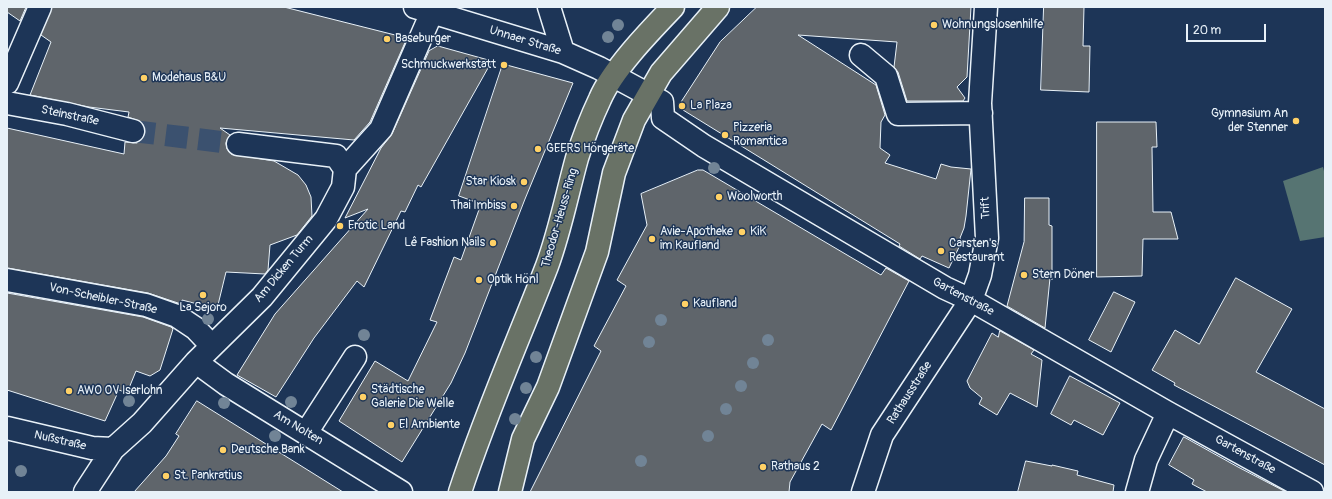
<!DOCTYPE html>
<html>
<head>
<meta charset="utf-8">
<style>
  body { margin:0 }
  #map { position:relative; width:1332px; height:499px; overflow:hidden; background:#1d3557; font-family:Pangolin,sans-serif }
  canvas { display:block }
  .frame { position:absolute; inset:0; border:8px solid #e8f1f8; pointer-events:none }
  .scale { position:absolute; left:1186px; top:24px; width:80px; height:18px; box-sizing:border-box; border:2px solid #e8f1f8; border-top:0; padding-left:5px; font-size:12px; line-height:14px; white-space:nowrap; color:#e8f1f8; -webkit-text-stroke:3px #1d3557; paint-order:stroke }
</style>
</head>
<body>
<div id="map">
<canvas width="1332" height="499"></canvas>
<div class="frame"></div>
<div class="scale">20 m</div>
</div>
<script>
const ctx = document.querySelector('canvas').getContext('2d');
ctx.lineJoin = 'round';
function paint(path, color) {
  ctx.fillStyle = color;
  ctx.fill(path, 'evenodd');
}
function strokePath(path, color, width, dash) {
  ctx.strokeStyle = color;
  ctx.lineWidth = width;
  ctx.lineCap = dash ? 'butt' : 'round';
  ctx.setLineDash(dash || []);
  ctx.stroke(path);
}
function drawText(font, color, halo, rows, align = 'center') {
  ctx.font = font + ' Pangolin,sans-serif';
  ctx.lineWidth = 3;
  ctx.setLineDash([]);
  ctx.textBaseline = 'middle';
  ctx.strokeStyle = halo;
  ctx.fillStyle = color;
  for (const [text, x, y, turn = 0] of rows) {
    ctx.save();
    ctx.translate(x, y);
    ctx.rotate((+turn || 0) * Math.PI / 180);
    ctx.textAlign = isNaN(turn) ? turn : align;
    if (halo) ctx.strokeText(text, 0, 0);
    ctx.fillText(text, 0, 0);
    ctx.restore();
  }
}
const green = new Path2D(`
  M1323 167 1325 175V237L1300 241 1283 181Z`);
const building = new Path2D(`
  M7 7H26L20 21 7 12Z
  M52 7H284L407 38 370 122 354 140 220 128 230 135 226 143 227 149 231 154 274 161 298 175 306 185 311 197 312 216 297 235 270 245 268 270 265 274 226 272 217 309 182 300 181 304 148 293 7 268V128L124 154 125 142 137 143 142 139 145 134V128L142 122 128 117 129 112 89 107 30 95 51 42 41 35Z
  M757 7H971L967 77 957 87 965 98 963 101H907L898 72 894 67 897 42 798 35 876 85 885 115 881 122 880 148 890 155 885 163 936 179 941 164 951 167 971 169 966 216 964 228 960 238 962 241 949 268 922 256 920 259 899 246 900 244 683 110 681 102 720 42Z
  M1044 7H1084L1083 46H1090L1089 92 1041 90Z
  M438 46 492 61 421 187 418 185 405 212 401 211 364 287 357 281 314 338 276 397 237 375 275 314 368 209 345 218 381 148 392 134 429 51Z
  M503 64 573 83 525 199 465 353 451 383 402 462 339 421 375 361 408 381 437 322 430 320 454 257 461 260 481 204 459 196Z
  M1097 122H1156L1157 147H1152L1153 212H1171L1178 239H1143L1142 276 1097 277Z
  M698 170H703L881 275 886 268 909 281 831 430 822 424 790 482 789 492H530L601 351 594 346 626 286 617 280 647 225 641 194Z
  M1025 198H1049V225L1052 226V280L1050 278 1045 328 1007 306 1024 242Z
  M1236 278 1292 309 1256 372 1325 409V465L1174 385 1175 383 1152 370 1175 330 1199 344Z
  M1114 292 1135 302 1111 352 1089 340Z
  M7 293 143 317 171 327 173 329 160 370 150 376 136 371 127 393 119 390 105 421 7 390Z
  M1000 331 1034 350 1031 354 1042 360 1037 407 1010 393 997 415 979 404 982 398 970 388 967 381 992 333 998 337Z
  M1070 376 1120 403 1103 435 1074 420 1071 425 1051 414Z
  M197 401 343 492H134L166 456 179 436 176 434Z
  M1184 437 1238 467 1286 492H1207L1192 484 1194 480 1169 465Z
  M1026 461 1052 466V465L1078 471 1077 475 1114 485 1113 492H1018Z`);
const minorTunnel = new Path2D(`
  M133 131 238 144`);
const minor = new Path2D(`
  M415 7 563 52 599 68 662 102 663 118 704 146 945 288 971 300 1168 413 1312 492
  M549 7 563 52
  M861 55 886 76 898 114 981 113
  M7 83 40 7
  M7 103 67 114 133 131
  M238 144 336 156 345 169
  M7 280 146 305 177 316 195 328 212 346
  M196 362 226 384 401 492
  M7 428 92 448 113 449
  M306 433 355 357
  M85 492 113 449 142 423 196 362 262 297 326 219 343 187 345 169 381 129 432 12
  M863 492 882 435 971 300 980 275 987 238 980 103 986 7
  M1137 492 1146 460 1168 413`);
const major = new Path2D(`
  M460 492C485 415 518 341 547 266 560 231 567 194 577 158 583 139 591 118 600 99 613 69 650 31 673 7
  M510 492 523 439 548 387 597 252 614 173 634 120 661 73 718 7`);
const trees = [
  [618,25],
  [608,37],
  [714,168],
  [208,319],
  [661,320],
  [364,335],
  [768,340],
  [649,342],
  [536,357],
  [753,363],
  [741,386],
  [526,388],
  [129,401],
  [291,402],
  [224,403],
  [726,409],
  [515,419],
  [275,436],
  [708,436],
  [641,461],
  [21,471]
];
const markers = [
  [934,25,4,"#ffd166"],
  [387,39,4,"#ffd166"],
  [504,65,4,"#ffd166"],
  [144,78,4,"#ffd166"],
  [682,106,4,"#ffd166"],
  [1296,121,4,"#ffd166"],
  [725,135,4,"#ffd166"],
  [538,149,4,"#ffd166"],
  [524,182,4,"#ffd166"],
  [719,197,4,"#ffd166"],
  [514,206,4,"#ffd166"],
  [340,226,4,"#ffd166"],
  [742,232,4,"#ffd166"],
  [652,239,4,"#ffd166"],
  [493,243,4,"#ffd166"],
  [941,251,4,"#ffd166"],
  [1024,275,4,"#ffd166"],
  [479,280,4,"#ffd166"],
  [203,295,4,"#ffd166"],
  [685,304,4,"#ffd166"],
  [69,391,4,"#ffd166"],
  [363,397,4,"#ffd166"],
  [391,425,4,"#ffd166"],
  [223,450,4,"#ffd166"],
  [763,467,4,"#ffd166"],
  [166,476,4,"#ffd166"]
];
const poiNames = [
  ["Wohnungslosenhilfe",942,25],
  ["Baseburger",395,39],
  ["Schmuckwerkstatt",496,65,"right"],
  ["Modehaus B&U",152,78],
  ["La Plaza",690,106],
  ["Gymnasium An",1288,114,"right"],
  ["der Stenner",1288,128,"right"],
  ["Pizzeria",733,128],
  ["Romantica",733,142],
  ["GEERS Hörgeräte",546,149],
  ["Star Kiosk",516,182,"right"],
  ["Woolworth",727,197],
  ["Thai Imbiss",506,206,"right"],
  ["Erotic Land",348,226],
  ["Avie-Apotheke",660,232],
  ["im Kaufland",660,246],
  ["KiK",750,232],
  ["Lê Fashion Nails",485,243,"right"],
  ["Carsten's",949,244],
  ["Restaurant",949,258],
  ["Stern Döner",1032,275],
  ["Optik Hönl",487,280],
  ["Kaufland",693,304],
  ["La Sejoro",203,308,"center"],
  ["Städtische",371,390],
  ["Galerie Die Welle",371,404],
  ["AWO OV Iserlohn",77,391],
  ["El Ambiente",399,425],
  ["Deutsche Bank",231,450],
  ["Rathaus 2",771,467],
  ["St. Pankratius",174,476]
];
const streetNames = [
  ["Unnaer Straße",525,41,17],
  ["Steinstraße",70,116,12],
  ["Trift",986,208,-92],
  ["Theodor-Heuss-Ring",560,218,-74],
  ["Am Dicken Turm",284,269,-50],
  ["Gartenstraße",963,297,28],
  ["Von-Scheibler-Straße",103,299,12],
  ["Rathausstraße",910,393,-57],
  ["Am Nolten",298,428,31],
  ["Nußstraße",60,441,13],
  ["Gartenstraße",1245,455,29]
];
paint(green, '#567472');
paint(building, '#5f656b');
strokePath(building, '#e8f1f8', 1);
strokePath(minorTunnel, '#3b516f', 22, [22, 11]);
strokePath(minor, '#e8f1f8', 25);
strokePath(major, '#e8f1f8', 25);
strokePath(minor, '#1d3557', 22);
strokePath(major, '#697266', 22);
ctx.fillStyle = '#718496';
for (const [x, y] of trees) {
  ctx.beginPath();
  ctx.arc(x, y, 6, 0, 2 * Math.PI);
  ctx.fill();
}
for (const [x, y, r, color] of markers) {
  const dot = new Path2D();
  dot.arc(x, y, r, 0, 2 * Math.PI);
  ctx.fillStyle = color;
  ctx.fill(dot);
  strokePath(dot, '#1d3557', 1.5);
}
drawText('12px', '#e8f1f8', '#1d3557', poiNames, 'left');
drawText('12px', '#e8f1f8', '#1d3557', streetNames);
</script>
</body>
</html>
